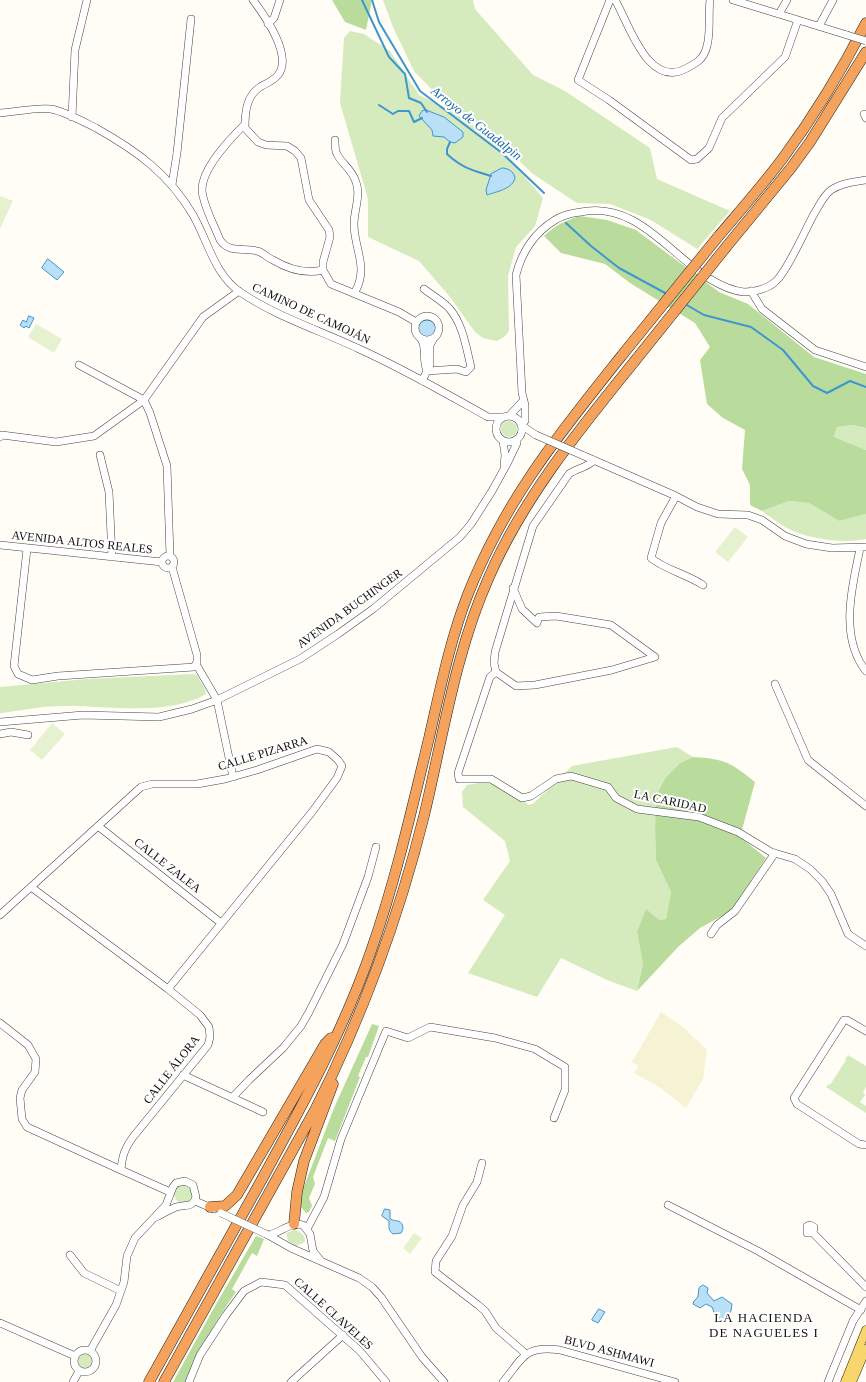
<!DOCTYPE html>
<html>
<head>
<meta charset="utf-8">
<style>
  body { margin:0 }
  canvas { display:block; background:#fffdf5 }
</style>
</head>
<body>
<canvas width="866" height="1382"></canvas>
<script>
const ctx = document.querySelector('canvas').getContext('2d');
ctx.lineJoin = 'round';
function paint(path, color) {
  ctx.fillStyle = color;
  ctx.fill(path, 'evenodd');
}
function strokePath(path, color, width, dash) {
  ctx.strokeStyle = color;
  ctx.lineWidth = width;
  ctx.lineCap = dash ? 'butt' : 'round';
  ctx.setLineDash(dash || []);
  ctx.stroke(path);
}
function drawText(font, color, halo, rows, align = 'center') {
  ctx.font = font + ' "Times New Roman",serif';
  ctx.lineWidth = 4;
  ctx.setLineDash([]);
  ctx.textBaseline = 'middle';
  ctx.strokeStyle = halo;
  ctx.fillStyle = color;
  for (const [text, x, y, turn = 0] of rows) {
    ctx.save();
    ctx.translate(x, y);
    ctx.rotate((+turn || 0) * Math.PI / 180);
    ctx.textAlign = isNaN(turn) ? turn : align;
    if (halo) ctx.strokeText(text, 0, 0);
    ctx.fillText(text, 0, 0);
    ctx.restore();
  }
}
const farmland = new Path2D(`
  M661 1012 684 1028 707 1050 703 1079 686 1108 659 1087 634 1073 639 1066 632 1062Z`);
const green = new Path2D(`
  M383 0H473L475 9 533 75 565 91 650 148 657 179 730 211 697 249 651 220 610 204 577 203 533 174 487 130 436 94 414 71 393 27Z
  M350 31 364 34 390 51 419 95 452 111 493 140 543 198 535 226 516 247 508 276 509 331 504 337 497 341 483 338 475 332 450 297 419 261 368 237V199L340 103 344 38Z
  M501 429a8 8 0 1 1 16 0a8 8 0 1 1-16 0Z
  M853 425 866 428V450L834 437 837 427Z
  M789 501 809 503 839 521 866 514V539C841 544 807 539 785 527 777 522 769 516 762 511Z
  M192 674 197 675 205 689 206 694C168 717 104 705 61 706 41 706 20 711 0 713V687L87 679Z
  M677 747 693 757 680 763 665 778 656 796 655 829 656 860 671 892 666 919 659 920 637 932 643 964 637 991 607 980 561 958 537 997 468 973 505 915 483 900 510 861 505 841 463 807 462 792 467 785 491 781 529 805 534 803 572 766Z
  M848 1055 866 1066V1087L863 1092 865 1095 860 1102 866 1106V1113L826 1087 829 1084 830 1085 846 1060 845 1059Z
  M174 1194a9 9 0 1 1 18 0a9 9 0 1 1-18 0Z
  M294 1230C301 1231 305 1235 305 1242L296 1246 288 1241 286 1233Z
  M78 1361a7 7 0 1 1 14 0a7 7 0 1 1-14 0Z`);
const forest = new Path2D(`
  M332 0H372L366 30 345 22Z
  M580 216 607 220 636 230 719 292 748 304 814 357 866 374V428L853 425 837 427 834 437 866 450V514L839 521 809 503 789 501 762 511 750 505V485L742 469 745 430 723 418 707 404 700 360 710 347 695 323 630 283 605 264 561 253 544 236C554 226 566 220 580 216Z
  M693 757C725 759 730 762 755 782L740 837 766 858 731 911 700 928 679 946 637 991 643 964 637 932 646 909 659 920 666 919 671 892 656 860 655 829 656 796 665 778 680 763Z
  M372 1024 379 1026 368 1057H366L358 1076 360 1077 335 1141 328 1138 313 1177 315 1184 309 1198 312 1206 309 1212 306 1213 299 1205 300 1197 334 1108Z
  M256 1236 264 1239 257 1256 252 1253 232 1289 236 1292C216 1320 200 1350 186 1382H173L215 1306Z`);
const pitch = new Path2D(`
  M0 196 13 201 0 229Z
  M36 324 62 339 54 353 28 337Z
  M735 527 748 537 728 562 715 552Z
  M52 723 65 734 42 760 30 750Z
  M414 1233 422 1238 410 1254 403 1248Z`);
const water = new Path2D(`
  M426 110 444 117 463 132V137L455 143 450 142 444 137 433 136 432 130 419 116 422 111Z
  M502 168C508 168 513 171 515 177 514 189 495 192 487 195L486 190 491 174Z
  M48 259 64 272 57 280 42 268Z
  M29 316 34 318 29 328 26 326 24 328 20 325 23 320 26 322Z
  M418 329a9 9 0 1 1 18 0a9 9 0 1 1-18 0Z
  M385 1209 390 1210V1219C396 1222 403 1219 403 1229L401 1233 393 1234C388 1230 389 1228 389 1221L382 1216Z
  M703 1285 708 1288 707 1293 714 1301 722 1297 732 1304 731 1311 725 1319C715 1321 715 1314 712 1307L706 1304 700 1308 693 1304 694 1301 698 1297 699 1288Z
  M599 1309 605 1312 598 1323 592 1320Z`);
const stream = new Path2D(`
  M362 0 389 57 405 74 409 98 421 103 427 112
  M372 0 379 22 420 91 502 153 544 193
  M379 105 393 114 398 111H409L414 122 422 118
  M450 142 447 149V154C462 168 472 170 491 176
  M566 223 591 246 619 268 667 294
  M685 304 704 315 751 327 783 350 813 386 827 393 850 381 866 387`);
const minor = new Path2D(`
  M253 0C265 16 293 56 278 75 273 81 267 83 260 87 246 96 245 113 245 128L258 142 266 145 287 146 295 151 301 158 309 200 329 230 330 237 323 262V270L331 284 399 312 416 322
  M610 0 578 80 609 100 691 160 697 159 709 148 722 118 785 57 798 20
  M615 0C629 23 647 88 685 69 697 63 704 59 707 46 711 31 708 15 710 0
  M733 0 847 35
  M779 14 787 0
  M268 24 274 18 280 0
  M819 26 833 0
  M0 113C14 112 39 107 51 109 66 112 82 121 96 128 137 151 169 174 193 215 208 241 214 274 240 292 275 316 319 330 357 348 402 368 445 393 488 417H503
  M864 114 866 118
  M72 117 75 50 87 0
  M245 124C230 139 201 169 202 191 204 207 214 225 220 240 230 254 243 247 257 251 263 252 267 258 273 260 288 269 306 274 323 270
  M335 140C335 144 335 151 337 154 341 163 352 169 356 182 361 196 354 210 354 224 354 249 369 267 355 292
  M172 185 177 153 191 19
  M424 289C432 295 442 301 449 308 463 324 466 347 471 367L466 372 457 369 427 371
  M751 291 762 309 815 350 866 367
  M415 328a12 12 0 1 1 24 0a12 12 0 1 1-24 0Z
  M421 339C427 347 422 361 427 371
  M79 365 144 400 150 413 167 466 170 556
  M422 381 430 365V345L434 338
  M509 416 523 401
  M496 429a13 13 0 1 1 26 0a13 13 0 1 1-26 0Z
  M521 424 525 421V405L522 393 516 275C522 251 534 233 555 220 563 215 572 213 581 212 636 201 669 254 710 279 720 285 732 291 744 292 754 292 767 289 775 282 787 272 805 230 814 214 819 206 823 196 831 190 841 183 854 182 866 180
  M521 425 536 435
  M0 437 2 435 56 442 94 436 144 400 203 317 239 291
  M503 441 505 455 504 466
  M100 455 109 492 112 557
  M582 455 676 496 697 507 718 514 748 515 762 520 785 536 806 544 832 548 866 547
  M676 496 661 523 651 558C666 570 686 574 703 585
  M0 545 162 562
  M27 549 14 666 18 674 32 680 58 676 194 667 197 662V655L172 567
  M860 549C852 586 839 637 866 671
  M162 562a6 6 0 1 1 12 0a6 6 0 1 1-12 0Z
  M513 588 522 609 537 623 539 617 556 616 611 625 655 657 612 670 535 685 516 686 496 672 494 663 495 652 533 526 569 474C577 468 587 468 594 460
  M196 664 217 700 233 777
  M496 672 490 677 458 773 459 779H491L522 798 531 796 556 779 571 776 608 787 616 798 637 809 699 817 738 832 771 852 795 859 810 869 822 881 831 894 848 934 866 946
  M775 684 808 760 866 806
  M0 722 83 715 159 717 192 709 217 700 300 659 338 634 373 609 460 537 471 524 492 491 508 462 517 443V439
  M0 734 11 732 28 735
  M98 826 221 923
  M31 887 168 989 200 1015 209 1027 210 1037 208 1045 133 1137C125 1148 122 1156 121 1170L170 1192
  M0 915 141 787 152 784H197L225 779 257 770 317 749 329 752 338 760 342 766 337 778 312 812 168 989
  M711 934 717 925 735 911 775 853
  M0 1023 28 1045 36 1059 35 1072 22 1090 20 1098 22 1119 27 1127 121 1170
  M866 1031 847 1020H844L794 1098 797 1104 859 1144 866 1145
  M183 1075 263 1112
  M232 1098 249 1080 283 1048 301 1026 309 1012 343 944 368 877 376 847
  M482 1163 477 1182 463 1205 452 1236 436 1261 435 1272 478 1305 485 1311 496 1328 526 1354
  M195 1201 214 1209
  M668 1205 758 1251 861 1310
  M307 1229 324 1197 341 1139 386 1031 408 1038 430 1027 495 1038 535 1049 565 1067V1090L554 1118
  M813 1233 814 1227 810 1225 807 1226V1233H813L866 1287
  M268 1235 291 1248 359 1278 372 1287 381 1297 422 1357 444 1382
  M268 1235C281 1233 290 1221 303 1225L310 1234 313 1251 321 1261
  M70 1255 84 1273 121 1291
  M0 1323 75 1356
  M74 1361a11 11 0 1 1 22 0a11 11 0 1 1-22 0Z
  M90 1351 116 1305 124 1282 127 1256 135 1238 166 1205 173 1187 176 1183 185 1181 193 1185 196 1197C192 1209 185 1204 176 1207 169 1210 162 1214 156 1217
  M73 1382 79 1371
  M189 1382 200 1355 226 1315 244 1291 261 1282 285 1285 360 1351 386 1382
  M291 1382 343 1335
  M503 1382C523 1358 524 1345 560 1350L675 1382
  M828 1382 853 1321 866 1301`);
const major = new Path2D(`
  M845 1382 866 1330
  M852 1382 866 1349`);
const highway = new Path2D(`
  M717 238C739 212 762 186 783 158 814 116 842 70 866 23
  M727 246 791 168 810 142 866 52
  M210 1207 225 1206 237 1195 325 1044 331 1038
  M294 1224 297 1192 304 1161 333 1084
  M149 1382C187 1315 224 1248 261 1181 302 1106 344 1030 372 948 396 879 412 808 429 738 440 690 450 640 468 594 506 498 560 433 623 354
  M164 1382 315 1110C363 1015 398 920 424 816 443 737 455 653 489 577 524 497 579 430 634 362`);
const minorBridge = new Path2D(`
  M847 35 866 41
  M536 435 582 455
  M221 1213 268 1235`);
const highwayBridge = new Path2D(`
  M623 354 717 238
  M634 362 727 246`);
const streetNames = [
  ["CAMINO DE CAMOJÁN",311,314,25],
  ["AVENIDA ALTOS REALES",82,543,6],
  ["AVENIDA BUCHINGER",350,609,-36],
  ["CALLE PIZARRA",263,754,-17],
  ["LA CARIDAD",670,802,12],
  ["CALLE ZALEA",167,866,38],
  ["CALLE ÁLORA",172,1070,-52],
  ["CALLE CLAVELES",333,1314,42],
  ["BLVD ASHMAWI",609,1352,15]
];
const waterNames = [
  ["Arroyo de Guadalpin",476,124,38]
];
const neighbourhoodNames = [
  ["LA HACIENDA",764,1319],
  ["DE NAGUELES I",764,1334]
];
paint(farmland, '#f6f3d4');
paint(green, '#d5ebbd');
paint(forest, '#b9dc9c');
paint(pitch, '#e6f2cf');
paint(water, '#b9e0f7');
strokePath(water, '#3f96cf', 1);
strokePath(stream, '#3f96cf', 2);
strokePath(minor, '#444', 8);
strokePath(major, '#222', 9);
strokePath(highway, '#222', 11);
strokePath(minor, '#fff', 7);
strokePath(major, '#f9d66b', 8);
strokePath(highway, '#f5a25d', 10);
strokePath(minorBridge, '#444', 8, []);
strokePath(highwayBridge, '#222', 11, []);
strokePath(minorBridge, '#fff', 7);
strokePath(highwayBridge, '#f5a25d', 10);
drawText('12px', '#111', '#fff', streetNames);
drawText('italic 13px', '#1768a6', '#fff', waterNames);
ctx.letterSpacing = '1px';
drawText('13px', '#111', '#fff', neighbourhoodNames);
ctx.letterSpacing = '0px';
</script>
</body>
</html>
